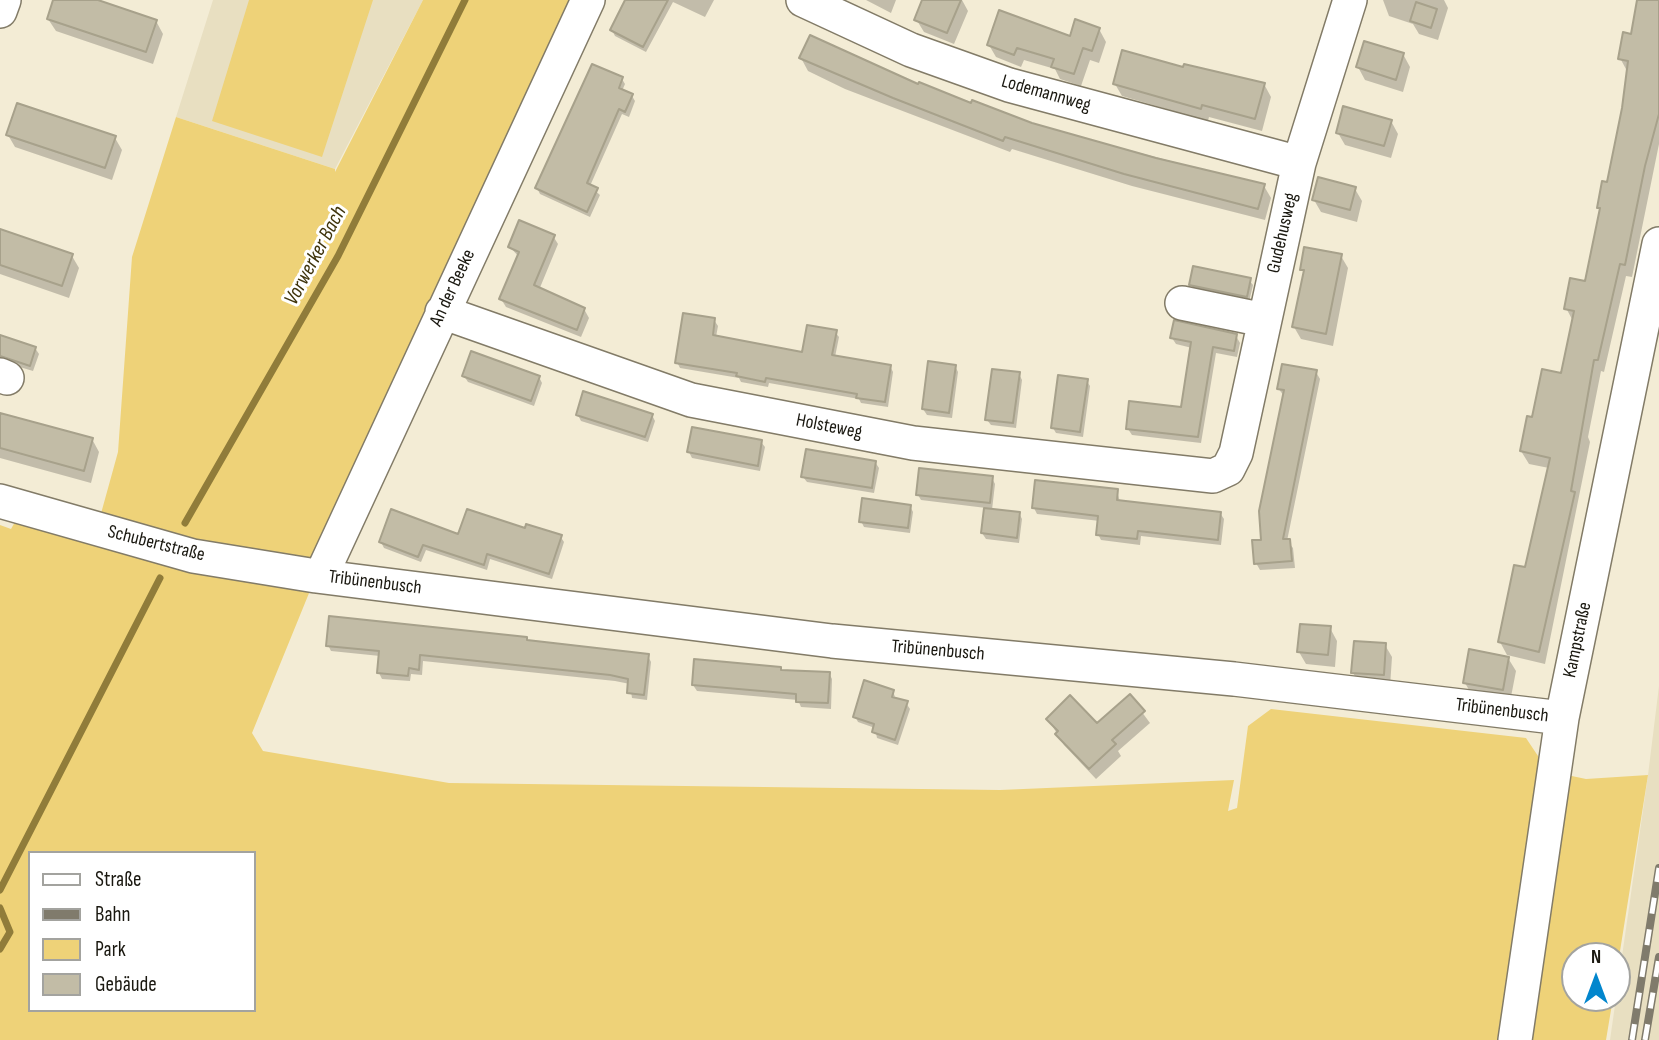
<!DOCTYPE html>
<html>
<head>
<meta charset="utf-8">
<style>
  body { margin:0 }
  #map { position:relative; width:1659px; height:1040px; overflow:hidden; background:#f3ecd5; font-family:"Sofia Sans Condensed",sans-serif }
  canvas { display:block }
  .legend { position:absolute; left:28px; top:851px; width:228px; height:161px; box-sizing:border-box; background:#fff; border:2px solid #a3a39f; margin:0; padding:9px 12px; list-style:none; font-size:21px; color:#1a1810 }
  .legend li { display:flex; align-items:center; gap:14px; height:35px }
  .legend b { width:35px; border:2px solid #a3a39f }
  .north { position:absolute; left:1561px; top:942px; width:70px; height:70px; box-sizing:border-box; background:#fff; border:2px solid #a3a39f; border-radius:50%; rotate:0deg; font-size:19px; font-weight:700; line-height:28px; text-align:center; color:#1a1810 }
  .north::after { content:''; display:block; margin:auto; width:24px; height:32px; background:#0286cd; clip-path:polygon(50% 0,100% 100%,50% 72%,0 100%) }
</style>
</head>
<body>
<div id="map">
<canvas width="1659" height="1040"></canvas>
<ul class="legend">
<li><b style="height:9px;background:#fff"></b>Straße</li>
<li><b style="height:9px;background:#807b6c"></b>Bahn</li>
<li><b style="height:19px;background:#eed278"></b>Park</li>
<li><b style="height:19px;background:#c2bca6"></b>Gebäude</li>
</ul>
<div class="north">N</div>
</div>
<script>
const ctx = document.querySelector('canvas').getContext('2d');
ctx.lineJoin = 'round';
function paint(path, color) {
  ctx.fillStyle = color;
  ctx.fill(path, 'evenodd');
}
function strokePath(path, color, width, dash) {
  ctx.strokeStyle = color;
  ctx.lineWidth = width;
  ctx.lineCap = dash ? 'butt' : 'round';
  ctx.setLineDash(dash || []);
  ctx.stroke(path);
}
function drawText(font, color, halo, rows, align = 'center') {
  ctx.font = font + ' "Sofia Sans Condensed",sans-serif';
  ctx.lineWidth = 6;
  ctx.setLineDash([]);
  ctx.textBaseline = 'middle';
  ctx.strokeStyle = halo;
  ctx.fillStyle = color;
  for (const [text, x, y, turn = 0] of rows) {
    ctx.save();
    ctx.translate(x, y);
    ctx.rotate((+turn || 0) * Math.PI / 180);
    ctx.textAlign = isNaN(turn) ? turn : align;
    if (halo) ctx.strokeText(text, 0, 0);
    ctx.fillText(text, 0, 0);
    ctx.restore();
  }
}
const built = new Path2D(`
  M213 0H423L335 169 176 117Z
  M1659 686V1040H1610L1648 775Z`);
const green = new Path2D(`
  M249 0H373L322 157 212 121Z
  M423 0H588L316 576 252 733 263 751 449 783 1000 790 1234 780 1228 811 1237 808 1248 726 1271 709 1526 738 1548 771 1586 779 1648 775 1617 970V956H1575V998H1613L1606 1040H0V525L11 529 23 508 97 528 118 452 132 257 176 117 335 169V172ZM30 853H254V1010H30Z`);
const shadow = new Path2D(`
  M55 0H91L156 21 163 34 153 64 56 31 48 19Z
  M636 0H714L705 17 673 2 646 52 615 36 612 30Z
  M866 0H896L891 13Z
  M924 0H962L968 11 954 44 924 32 916 19Z
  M1383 0H1444L1448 8 1438 40 1419 34 1413 24 1389 16Z
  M1639 0H1659V144L1632 277 1626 276 1604 372 1601 371 1588 437 1590 442 1545 664 1507 655 1500 642 1526 570 1549 468 1529 464 1521 451 1534 419 1562 375 1573 321 1566 308 1586 283 1601 211 1599 207 1608 184 1623 108 1627 71 1620 58 1632 36Z
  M1099 29 1106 42 1099 63 1090 60 1081 86 1060 79 1055 69 1024 60 1021 67 996 57 989 45 1071 39Z
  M1403 54 1410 67 1403 92 1365 80 1358 67Z
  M801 58 919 86 1032 124 1264 186 1271 198 1265 220 1132 186 1012 149 1010 152 845 89 808 71Z
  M1184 69 1264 84 1271 97 1262 131 1209 117 1208 121 1122 96 1115 84Z
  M622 79 625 84 622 91 632 96 635 101 629 117 622 114 590 186 600 195 590 217 540 194 537 188Z
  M1391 121 1398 134 1391 158 1345 145 1338 133Z
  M8 135 115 138 122 150 112 180 15 147Z
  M1355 189 1362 201 1357 222 1321 212 1314 200Z
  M0 231 72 256 79 268 69 298 0 274Z
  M553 236 558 244 539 290 584 309 589 318 581 337 506 307 501 299 519 257 510 247Z
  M1341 256 1348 268 1333 346 1301 339 1294 327 1305 274 1302 269Z
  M1249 280 1253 285 1249 302 1194 290 1191 284Z
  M714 320 718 326 716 337 803 354 835 332 839 337 835 357 890 366 893 372 888 407 861 403 859 399 769 383 768 387 741 382 739 378 680 368 677 362Z
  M1236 336 1240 343 1237 357 1216 353 1201 443 1132 435 1128 429 1182 409 1192 348 1176 344 1172 338Z
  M0 337 35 348 39 354 33 371 0 361Z
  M955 366 958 372 952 418 927 415 923 409Z
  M1316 372 1320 379 1287 541 1293 548 1295 568 1260 570 1256 563 1263 541 1284 396 1278 388Z
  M1019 374 1022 380 1016 428 991 425 987 420Z
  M464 376 539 377 542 383 534 406 468 382Z
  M1086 380 1090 386 1083 437 1056 433 1053 428Z
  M0 415 92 439 99 452 91 483 0 458Z
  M578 415H652L655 421 648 442 581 421Z
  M761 442 765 447 760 471 692 458 689 452Z
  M875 462 879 468 874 493 807 482 803 477Z
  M992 478 995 484 992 510 1019 513 1022 519 1019 543 986 539 982 533 986 508 921 500 918 495Z
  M1117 491 1120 502 1220 513 1224 519 1221 545 1141 536 1140 545 1101 540 1098 534 1100 521 1037 514 1034 508Z
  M910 506 913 512 910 533 864 527 861 521Z
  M526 530 560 536 564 542 552 579 490 559 487 570 426 550 421 562 384 548 381 542Z
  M1330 628 1337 641 1335 667 1306 664 1299 652Z
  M526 638 528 642 648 656 651 662 647 700 632 698 630 684 615 681 423 661 422 675 411 674 410 681 382 679 379 673 380 656 331 651 328 645Z
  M1385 645 1392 657 1390 687 1360 685 1353 673Z
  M1508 658 1516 671 1510 702 1472 695 1465 683Z
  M782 672 829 673 832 679 831 709 801 707 798 700 697 691 693 685Z
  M893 691 896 700 906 703 910 709 898 745 877 738 875 728 858 722 855 716Z
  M1130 696 1150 723 1118 751 1121 756 1096 779 1064 745 1048 719 1097 726Z`);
const stream = new Path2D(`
  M185 523 338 256 465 0
  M0 890 160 578
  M0 908 10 932 0 949`);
const building = new Path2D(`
  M53 0H98L157 20 146 52 47 19Z
  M625 0H668L643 47 610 30Z
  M922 0H961L947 33 914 20Z
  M1637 0H1659V114L1645 166 1625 265 1620 264 1598 360H1594L1571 491 1575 492 1539 652 1498 642 1514 565 1525 567 1550 458 1520 451 1527 416 1532 417 1542 369 1561 373 1574 311 1564 309 1570 278 1585 281 1600 208H1597L1602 181 1607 182 1622 108 1628 61 1618 59 1623 32 1631 34Z
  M1416 2 1437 9 1431 28 1410 21Z
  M999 10 1070 36 1075 19 1100 28 1092 51 1083 48 1074 74 1051 67 1054 59 1017 48 1014 55 987 45Z
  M810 35 918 84 919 82 971 103 972 100 1032 123 1156 158 1265 184 1258 209 1124 174 1005 137 1003 141 893 98 799 58Z
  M1364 41 1404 53 1396 80 1356 67Z
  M1122 50 1183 67 1184 64 1265 83 1255 119 1202 105 1201 109 1113 84Z
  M592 64 623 77 619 88 633 94 625 112 619 109 587 183 598 188 587 212 535 188Z
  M17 103 116 136 105 168 6 135Z
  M1343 106 1392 120 1384 146 1336 133Z
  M1318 177 1356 187 1350 210 1312 200Z
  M519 220 555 235 534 285 585 308 577 330 499 299 519 252 508 247Z
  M0 229 73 254 62 286 0 265Z
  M1304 247 1342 254 1326 334 1292 327 1304 270H1300Z
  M1193 266 1251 278 1247 297 1189 285Z
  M683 313 715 318 713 335 802 352 807 325 837 330 832 355 891 365 885 402 856 398 857 394 766 378 765 382 736 376 737 373 675 363Z
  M1174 320 1237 334 1234 351 1213 347 1198 437 1126 429 1129 401 1181 407 1191 342 1170 338Z
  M0 335 36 347 30 366 0 356Z
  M471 351 540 376 531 401 462 376Z
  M928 361 956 365 949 413 922 409Z
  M1282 364 1317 370 1283 539H1290L1292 561 1254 564 1252 540H1261L1259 511 1284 390 1277 389Z
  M992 369 1020 372 1013 423 985 420Z
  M1058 375 1088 379 1080 432 1051 428Z
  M583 391 653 414 645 437 576 415Z
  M0 413 93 438 84 471 0 448Z
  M692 427 762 440 758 466 687 452Z
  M806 449 876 461 872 488 801 477Z
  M919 468 993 476 990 503 916 495Z
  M1035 480 1118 489 1117 500 1221 512 1218 540 1138 531 1137 539 1096 535 1098 516 1032 508Z
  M862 498 911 505 908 528 859 522Z
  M984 508 1020 512 1017 538 981 533Z
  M391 509 458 534 467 509 525 528 526 524 562 535 549 574 487 554 484 565 423 545 418 557 379 542Z
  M329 616 527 637V640L649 654 644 695 627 693 628 679 610 675 420 655 419 670 409 668 408 676 377 673 379 651 326 646Z
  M1300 624 1331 626 1328 655 1297 652Z
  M1354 641 1386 643 1384 675 1351 673Z
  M1469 649 1509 657 1503 690 1463 683Z
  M694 659 781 667V670L830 672 828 703 796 702V694L692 685Z
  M864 680 894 690 892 697 908 701 895 740 872 732 874 724 853 717Z
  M1130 694 1145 711 1112 740 1116 744 1089 769 1055 734 1058 731 1046 719 1070 695 1097 723Z`);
const minor = new Path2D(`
  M803 0 911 50 1009 85 1299 163
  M0 11 4 0
  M1182 303 1264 320
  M442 312 691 400 913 443 1213 476 1228 469 1236 453 1299 163 1350 0
  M0 375 7 378
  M0 501 193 556 316 576 832 641 1234 679 1562 718
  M321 576 588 0
  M1515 1040 1562 718 1659 244`);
const rail = new Path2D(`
  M1632 1040 1659 868
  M1645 1040 1659 957`);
const streetNames = [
  ["Lodemannweg",1046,94,16],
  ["Gudehusweg",1283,233,-77],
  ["An der Beeke",453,288,-65],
  ["Holsteweg",829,427,11],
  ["Schubertstraße",156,544,14],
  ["Tribünenbusch",375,583,7],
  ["Kampstraße",1578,640,-78],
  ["Tribünenbusch",938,651,5],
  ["Tribünenbusch",1502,711,7]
];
const waterNames = [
  ["Vorwerker Bach",316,256,-62]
];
paint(built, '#e8dfc1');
paint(green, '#eed278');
paint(shadow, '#0003');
strokePath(stream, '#907c3a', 7);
paint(building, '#c2bca6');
strokePath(building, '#a7a18b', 2);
strokePath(minor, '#827b67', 36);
strokePath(minor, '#fff', 33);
strokePath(rail, '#807b6c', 8);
strokePath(rail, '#fff', 5, [16]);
drawText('19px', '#1a1810', '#fff', streetNames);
drawText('italic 21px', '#3f340c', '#fff', waterNames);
</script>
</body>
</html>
